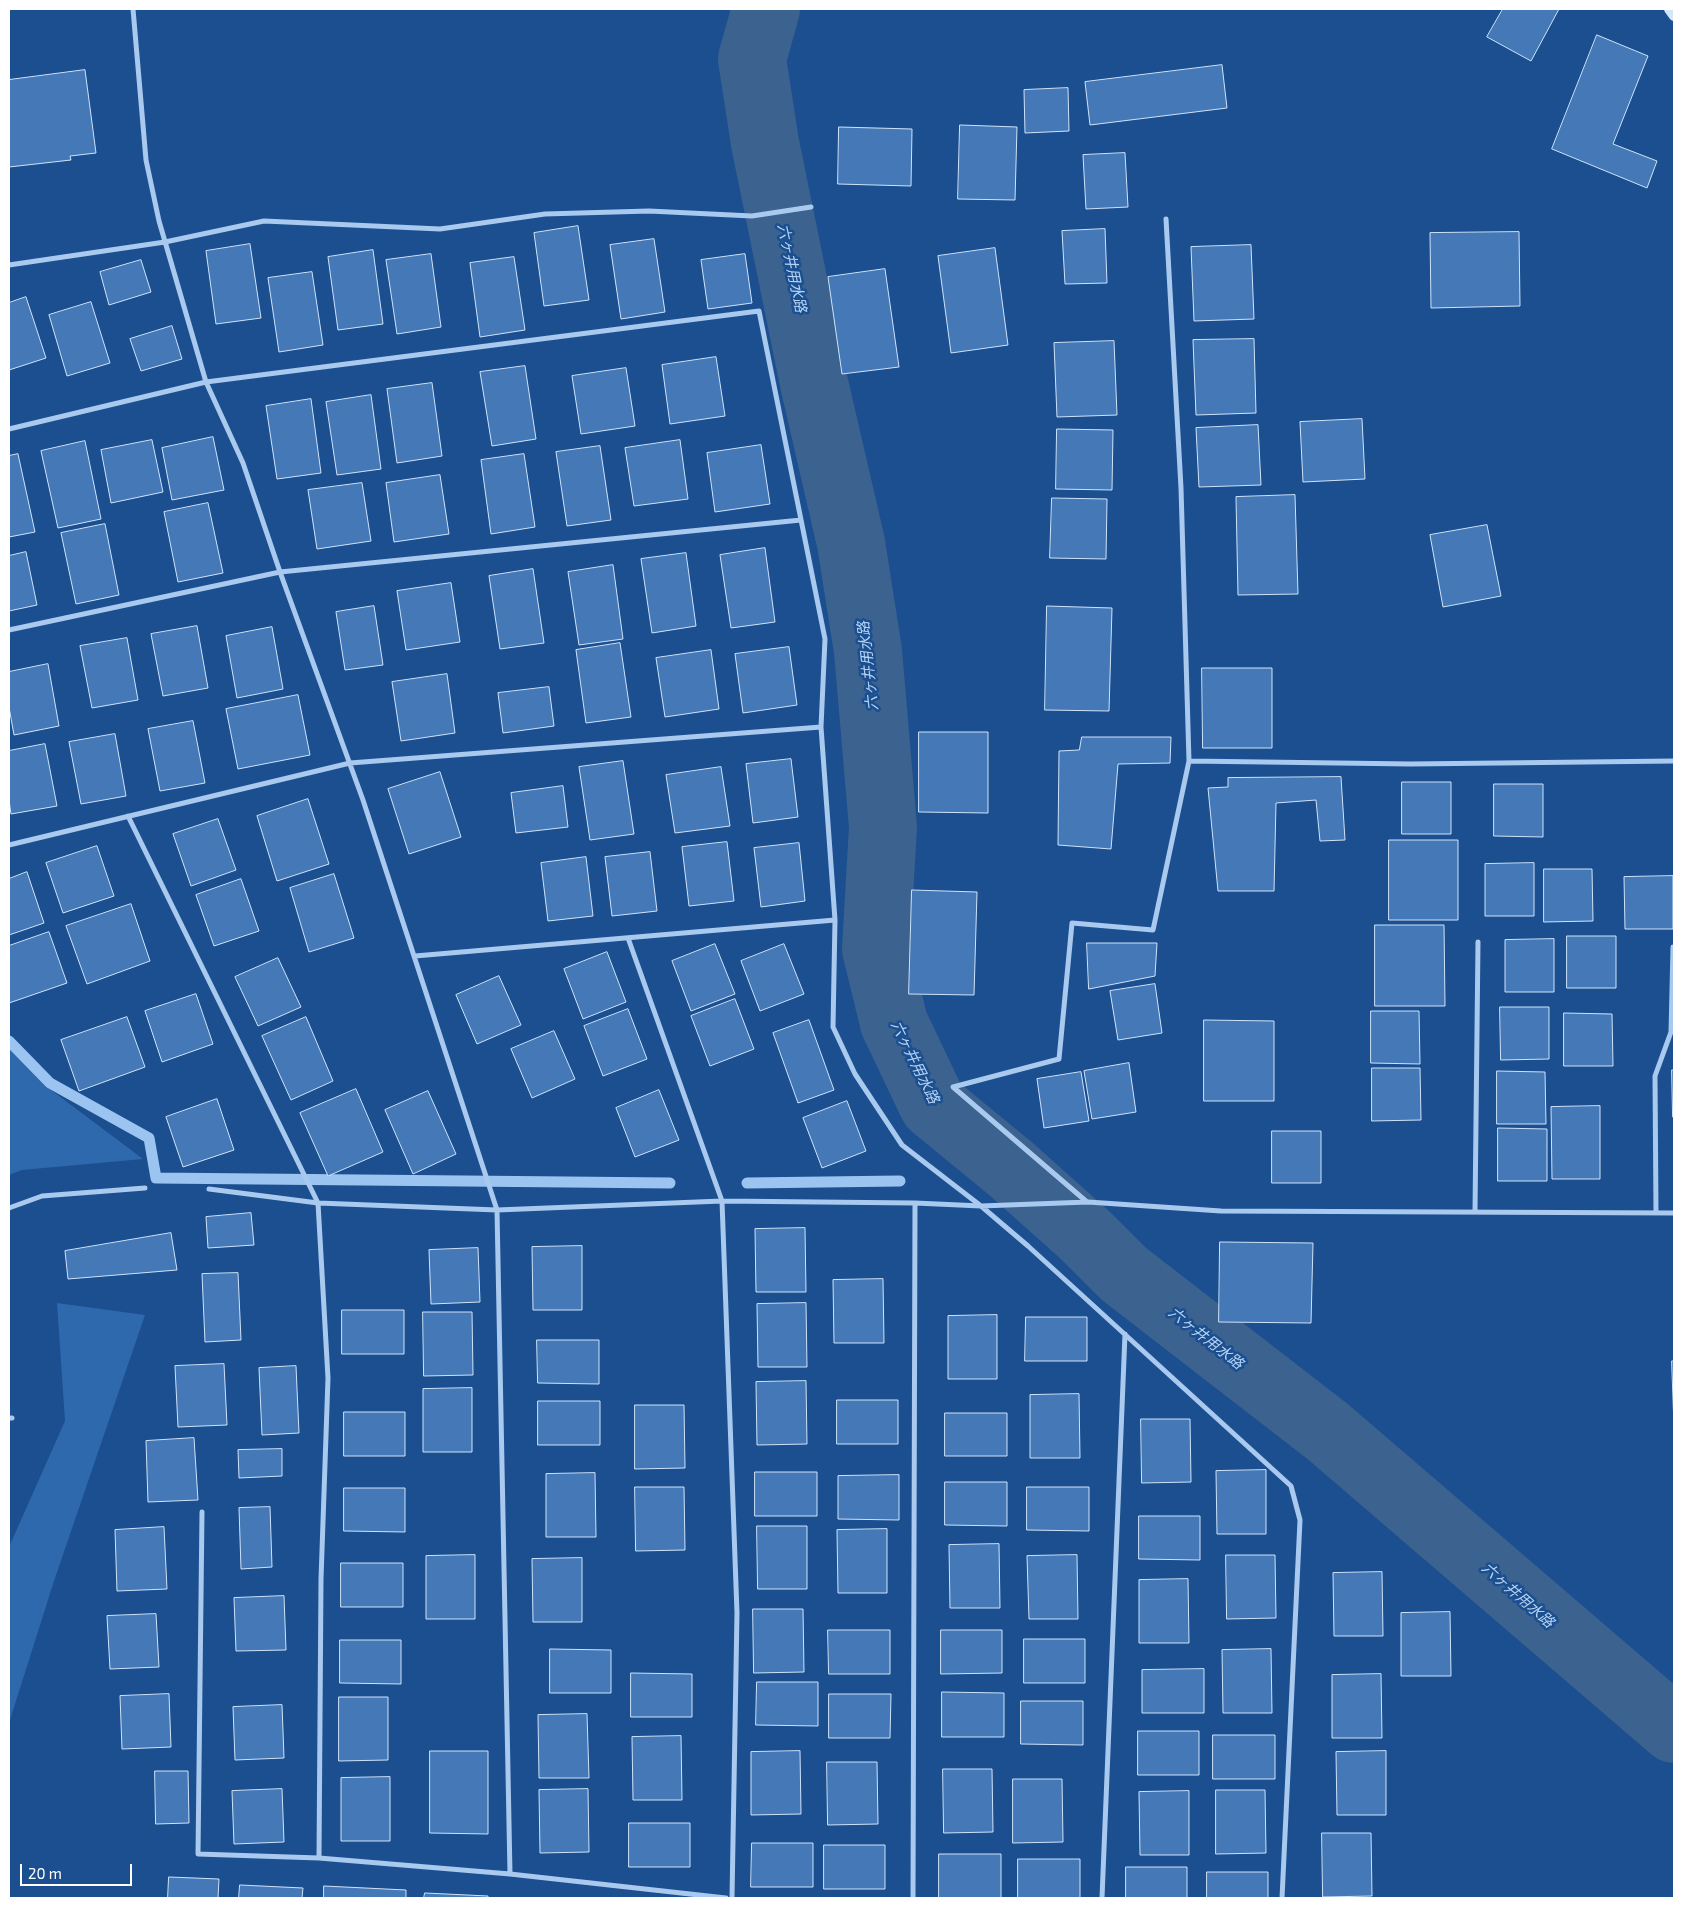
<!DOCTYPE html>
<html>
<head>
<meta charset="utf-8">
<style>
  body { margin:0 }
  #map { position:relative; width:1683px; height:1907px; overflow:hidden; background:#1b4f8f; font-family:"Exo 2",sans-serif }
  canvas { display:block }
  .frame { position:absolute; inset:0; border:10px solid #fff; pointer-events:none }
  .scale { position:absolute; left:20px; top:1864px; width:112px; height:22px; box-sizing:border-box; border:2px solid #fff; border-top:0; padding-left:6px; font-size:15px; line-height:18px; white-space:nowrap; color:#fff; -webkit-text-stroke:4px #1b4f8f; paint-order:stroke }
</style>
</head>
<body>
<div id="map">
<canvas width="1683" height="1907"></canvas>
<div class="frame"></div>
<div class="scale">20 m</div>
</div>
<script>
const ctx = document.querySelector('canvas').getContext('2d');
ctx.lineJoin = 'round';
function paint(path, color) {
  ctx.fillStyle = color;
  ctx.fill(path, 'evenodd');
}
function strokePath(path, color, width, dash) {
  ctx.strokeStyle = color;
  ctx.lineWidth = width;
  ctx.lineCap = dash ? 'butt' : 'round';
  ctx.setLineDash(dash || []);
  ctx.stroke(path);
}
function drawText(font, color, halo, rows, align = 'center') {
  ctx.font = font + ' "Exo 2","Noto Sans JP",sans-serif';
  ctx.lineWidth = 5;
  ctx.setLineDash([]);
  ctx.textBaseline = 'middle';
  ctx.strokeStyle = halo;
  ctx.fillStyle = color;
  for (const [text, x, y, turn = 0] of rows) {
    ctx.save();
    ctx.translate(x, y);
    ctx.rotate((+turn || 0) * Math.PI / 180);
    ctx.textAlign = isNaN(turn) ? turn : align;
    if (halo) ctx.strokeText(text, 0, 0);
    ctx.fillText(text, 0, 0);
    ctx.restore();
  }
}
const green = new Path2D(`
  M9 1048 51 1090 143 1159 22 1170 9 1175Z
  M57 1303 145 1315 54 1581 9 1723V1547L65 1421Z`);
const stream = new Path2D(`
  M9 1041 50 1083 149 1138 156 1178 670 1183
  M747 1183 900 1181`);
const river = new Path2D(`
  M766 9 752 59 765 143 814 383 851 543 868 651 883 827 876 949 894 1023 933 1105 1011 1169 1085 1235 1124 1274 1327 1431 1674 1729`);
const building = new Path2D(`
  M1503 9H1559L1531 61 1487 37Z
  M1597 35 1648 56 1613 144 1657 161 1647 188 1552 149Z
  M1222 65 1227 108 1090 125 1085 82Z
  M85 70 96 153 70 156 71 160 9 167V80Z
  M1068 88 1069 131 1025 133 1024 90Z
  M960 125 1017 127 1015 200 958 199Z
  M839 127 912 129 911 186 838 184Z
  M1125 153 1128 207 1086 209 1083 155Z
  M578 226 589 300 544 306 534 233Z
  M1105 229 1107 283 1065 284 1062 231Z
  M1519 232 1520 306 1431 308 1430 233Z
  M654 239 665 312 621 319 610 245Z
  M250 244 261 318 216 324 206 251Z
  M1251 245 1254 319 1194 321 1191 247Z
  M995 248 1008 345 951 353 938 256Z
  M373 250 383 324 338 330 328 257Z
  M431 254 441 327 397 334 386 260Z
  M745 254 752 303 708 309 701 260Z
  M514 257 525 330 480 337 470 263Z
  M141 260 151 292 109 305 100 272Z
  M885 269 899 367 842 374 828 277Z
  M312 272 323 345 279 352 268 278Z
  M26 297 46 358 9 370V303Z
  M91 302 110 363 67 376 49 315Z
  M172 326 182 359 141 371 130 339Z
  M1254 339 1256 413 1196 415 1193 340Z
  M1114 341 1117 415 1057 417 1054 343Z
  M716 357 725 416 670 424 662 365Z
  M525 366 536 439 492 446 480 372Z
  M626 368 635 426 581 434 572 376Z
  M432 383 442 456 397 463 387 389Z
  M371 395 381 469 337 475 326 402Z
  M311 399 321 473 277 479 266 406Z
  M1362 419 1365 479 1303 482 1300 422Z
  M1258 425 1261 485 1199 487 1196 428Z
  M1057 429 1113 430 1112 490 1056 489Z
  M213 437 224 490 172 500 162 448Z
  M152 440 163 492 111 503 101 450Z
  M680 440 688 499 634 506 625 448Z
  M85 441 101 519 58 528 41 451Z
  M761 445 770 504 715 512 707 453Z
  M600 446 611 520 567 526 556 452Z
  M18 454 35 532 9 537V456Z
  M524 454 535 527 491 534 481 460Z
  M440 475 449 534 394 542 386 483Z
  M362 483 371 541 317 549 308 490Z
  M1295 495 1298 594 1238 595 1236 497Z
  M1052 498 1107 499 1106 559 1050 558Z
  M208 503 223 573 178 582 164 512Z
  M105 524 119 595 76 604 61 533Z
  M1487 525 1501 596 1443 607 1430 535Z
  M765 548 775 622 731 628 720 555Z
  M26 552 37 605 9 611V556Z
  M686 553 696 626 652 633 641 559Z
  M613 565 623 639 579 645 568 572Z
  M533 569 544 643 500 649 489 576Z
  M451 583 460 642 406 650 397 591Z
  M374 606 383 665 345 670 336 612Z
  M1047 606 1112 608 1109 711 1045 710Z
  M197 626 208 688 163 696 151 634Z
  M272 627 283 689 237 698 226 636Z
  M127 638 138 700 92 708 80 646Z
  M620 643 631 717 586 723 576 650Z
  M789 647 797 705 743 713 735 654Z
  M711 650 719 709 665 717 656 658Z
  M48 664 59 726 14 735 9 707V672Z
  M1202 668H1272V748H1203Z
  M447 674 455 733 401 741 392 682Z
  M549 687 554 726 503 733 498 693Z
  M298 695 310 755 238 769 226 709Z
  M193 721 205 783 160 791 148 729Z
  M919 732H988V813L919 812Z
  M115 734 126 796 81 804 69 742Z
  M1082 737H1171L1170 763 1118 764 1111 849 1058 845 1059 751 1079 750Z
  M45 744 57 806 11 814 9 800V751Z
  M791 759 798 817 753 823 746 764Z
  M623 761 634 834 590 840 579 767Z
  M721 767 730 826 675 833 666 775Z
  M440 772 461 837 409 854 388 789Z
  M1341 777 1345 840 1320 841 1316 800 1276 803 1274 891H1218L1208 788 1228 787V778Z
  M1402 782H1451V834H1402Z
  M1494 784H1543V837L1494 836Z
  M563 786 568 827 516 833 511 793Z
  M308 799 329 864 277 881 257 816Z
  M218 819 236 870 191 886 173 834Z
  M1389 840H1458V920H1389Z
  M727 842 734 901 689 906 682 847Z
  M799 843 805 901 761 907 754 848Z
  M97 846 114 896 63 913 46 863Z
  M650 852 657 911 612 916 605 857Z
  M586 857 593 916 548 921 541 863Z
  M1534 863V916H1485V864Z
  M1544 869H1592L1593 921 1544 922Z
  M27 872 44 923 9 935V879Z
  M334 874 354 938 309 952 290 888Z
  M1673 876V929H1625L1624 877Z
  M241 879 259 931 214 946 196 895Z
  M912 890 977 892 974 995 909 994Z
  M131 904 150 961 87 984 66 926Z
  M1375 925H1444L1445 1006H1375Z
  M49 932 67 983 9 1003V946Z
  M1567 936H1616V988H1567Z
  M1554 939V992H1505V940Z
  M1087 943H1157L1155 976 1089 989Z
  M715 944 735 994 691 1011 672 961Z
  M784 944 804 994 760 1011 741 961Z
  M607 952 626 1002 583 1019 564 969Z
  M278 958 301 1007 258 1026 235 977Z
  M499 976 521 1025 477 1044 456 995Z
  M1155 984 1162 1033 1118 1040 1110 991Z
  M196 994 213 1044 162 1062 145 1011Z
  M735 999 754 1049 710 1066 691 1016Z
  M1500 1007H1549V1059L1501 1060Z
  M628 1009 647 1059 603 1076 584 1026Z
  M1371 1011H1419L1420 1064 1371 1063Z
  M1564 1013 1612 1014 1613 1066H1564Z
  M127 1017 145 1067 79 1091 61 1040Z
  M306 1017 333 1081 291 1100 262 1036Z
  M809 1020 834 1090 798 1103 773 1033Z
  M1204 1020 1274 1021V1101H1204Z
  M554 1031 575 1079 532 1098 511 1049Z
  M1129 1063 1136 1112 1092 1119 1084 1071Z
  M1372 1068H1420L1421 1120 1372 1121Z
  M1672 1070H1674V1117H1673Z
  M1497 1071 1545 1072 1546 1124H1497Z
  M1081 1072 1089 1121 1044 1128 1037 1079Z
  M356 1089 383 1152 328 1176 300 1113Z
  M659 1090 679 1140 635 1157 616 1108Z
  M428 1091 456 1154 413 1174 385 1110Z
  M217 1099 234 1150 183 1167 166 1117Z
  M847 1101 866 1151 822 1168 803 1118Z
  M1600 1106V1179H1552L1551 1107Z
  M1498 1128 1547 1129V1181H1498Z
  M1272 1131H1321V1183H1272Z
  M251 1213 254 1245 208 1248 206 1217Z
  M805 1228 806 1292H756L755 1229Z
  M171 1233 177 1270 68 1279 65 1251Z
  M1220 1242 1313 1243 1311 1323 1219 1322Z
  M582 1246V1310H533L532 1247Z
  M478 1248 480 1302 431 1304 429 1250Z
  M238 1273 241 1340 205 1342 202 1274Z
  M883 1279 884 1343H834L833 1280Z
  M806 1303 807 1367H758L757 1304Z
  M342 1310H404V1354H342Z
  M423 1312H472L473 1375 424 1376Z
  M997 1315V1379H948V1316Z
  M1026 1317H1087V1361H1025Z
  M537 1340H599V1384L538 1383Z
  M1672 1361H1674V1426Z
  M224 1364 227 1425 178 1427 175 1366Z
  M296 1366 299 1433 262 1435 259 1368Z
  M806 1381 807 1444 757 1445 756 1382Z
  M472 1388V1452H423V1389Z
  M1079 1394 1080 1458H1030V1395Z
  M837 1400H898V1444H837Z
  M538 1401H600V1445H538Z
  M635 1405H684L685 1468 635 1469Z
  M344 1412H405V1456H344Z
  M945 1413H1007V1456H945Z
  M1141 1419H1190L1191 1482 1142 1483Z
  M194 1438 198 1500 148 1502 146 1441Z
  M282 1449V1476L239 1478 238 1450Z
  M1266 1470V1534H1217L1216 1471Z
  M755 1472H817V1516H755Z
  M595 1473 596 1537H546V1474Z
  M899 1475V1520L838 1519V1476Z
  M945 1482H1007V1526L945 1525Z
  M635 1487H684L685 1550 636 1551Z
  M1027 1487H1089V1531L1027 1530Z
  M344 1488H405V1532L344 1531Z
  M270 1507 272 1567 241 1569 239 1508Z
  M1139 1516H1200V1560L1139 1559Z
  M757 1526H807V1589H758Z
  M164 1527 167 1589 117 1591 115 1530Z
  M887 1529V1593H838L837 1530Z
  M999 1544 1000 1608H950L949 1545Z
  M475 1555V1619H426V1556Z
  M1077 1555 1078 1619H1029L1027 1556Z
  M1226 1555H1275L1276 1618 1227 1619Z
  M582 1558V1622H533L532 1559Z
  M341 1563H403V1607H341Z
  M1382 1572 1383 1636H1334L1333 1573Z
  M1188 1579 1189 1643H1139V1580Z
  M284 1596 286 1650 236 1651 234 1598Z
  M753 1609H803L804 1672 754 1673Z
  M1450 1612 1451 1676H1401V1613Z
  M156 1614 159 1667 110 1669 107 1616Z
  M828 1630H890V1674H829Z
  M941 1630H1002V1673L941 1674Z
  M1024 1639H1085V1683H1024Z
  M340 1640H401V1684L340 1683Z
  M550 1649 611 1650V1693H550Z
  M1271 1649 1272 1713H1223L1222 1650Z
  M1204 1669V1713H1142V1670Z
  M631 1673 692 1674V1717H631Z
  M1381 1674 1382 1738H1332V1675Z
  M757 1682H818V1726L756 1725Z
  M942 1692 1004 1693V1737H942Z
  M169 1694 171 1747 122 1749 120 1696Z
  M829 1694H891L890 1738H829Z
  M339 1697H388V1760L339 1761Z
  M1021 1701H1083V1745L1021 1744Z
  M282 1705 284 1758 235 1760 233 1707Z
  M587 1714 589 1778H539L538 1715Z
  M1138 1731H1199V1775H1138Z
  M1213 1735H1275V1779H1213Z
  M681 1736 682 1800H633L632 1737Z
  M430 1751H488V1834L430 1833Z
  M800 1751 801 1814 751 1815V1752Z
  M1386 1751V1815H1337L1336 1752Z
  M827 1762H877L878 1824 828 1825Z
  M943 1769H992L993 1832 944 1833Z
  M155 1771H188L189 1823 156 1824Z
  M390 1777V1841H341V1778Z
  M1013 1779H1062L1063 1842 1013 1843Z
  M282 1789 284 1842 234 1844 232 1791Z
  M588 1789 589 1852 540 1853 539 1790Z
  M1216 1790H1265L1266 1853 1216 1854Z
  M1189 1791V1855H1140L1139 1792Z
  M629 1823H690V1867H629Z
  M1322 1833H1371L1372 1896 1323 1897Z
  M752 1843H813V1887H751Z
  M824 1845H885V1889H824Z
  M939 1854H1001V1898H939Z
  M1018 1859H1080V1898H1018Z
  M1126 1867H1187V1898H1126Z
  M1207 1872H1268V1898H1207Z
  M169 1877 219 1879 218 1898H168Z
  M240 1885 303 1888 302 1898H239Z
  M324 1886 406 1890V1898H324Z
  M425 1893 488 1896V1898H424Z`);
const minor = new Path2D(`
  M133 9 146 160 159 221 206 382 243 463 280 572 363 800 497 1210 510 1874
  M9 265 165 242 264 221 440 229 545 214 649 211 752 216 811 207
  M9 429 206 382 759 311 825 639 821 727 835 920 833 1027 855 1074 902 1145 981 1206 1028 1246 1291 1486 1300 1520 1282 1898
  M9 630 280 572 801 520
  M1189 761 1411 764 1674 761
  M128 816 318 1203 328 1378 321 1579 319 1858 510 1874 726 1898
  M9 845 350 763 821 727
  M628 938 722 1201 737 1613 732 1898
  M415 956 835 920
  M209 1189 318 1203 497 1210 722 1201 915 1203 981 1206 1088 1202 1221 1211 1674 1213
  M1087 1202 953 1087 1059 1059 1072 923 1153 930 1189 761 1181 488 1166 219
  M9 1208 42 1196 145 1188
  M1475 1211 1478 942
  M1656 1212 1655 1076 1671 1032 1673 947
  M9 1418H12
  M202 1512 198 1854 319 1858
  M913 1898 915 1203
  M1102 1898 1125 1334`);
const secondary = new Path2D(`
  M1669 9 1674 16`);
const waterNames = [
  ["六ヶ井用水路",792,268,78],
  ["六ヶ井用水路",868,666,-96],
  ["六ヶ井用水路",915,1062,64],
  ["六ヶ井用水路",1206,1338,38],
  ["六ヶ井用水路",1518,1595,41]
];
paint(green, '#2e69ad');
strokePath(stream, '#9cc4f0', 11);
strokePath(river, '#3c6290', 68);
paint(building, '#4478b7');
strokePath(building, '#cfe3fa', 1);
strokePath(minor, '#a9c9ee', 5);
strokePath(secondary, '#d6e6fa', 10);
drawText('italic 15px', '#b5d3f5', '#1b4f8f', waterNames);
</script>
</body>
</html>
